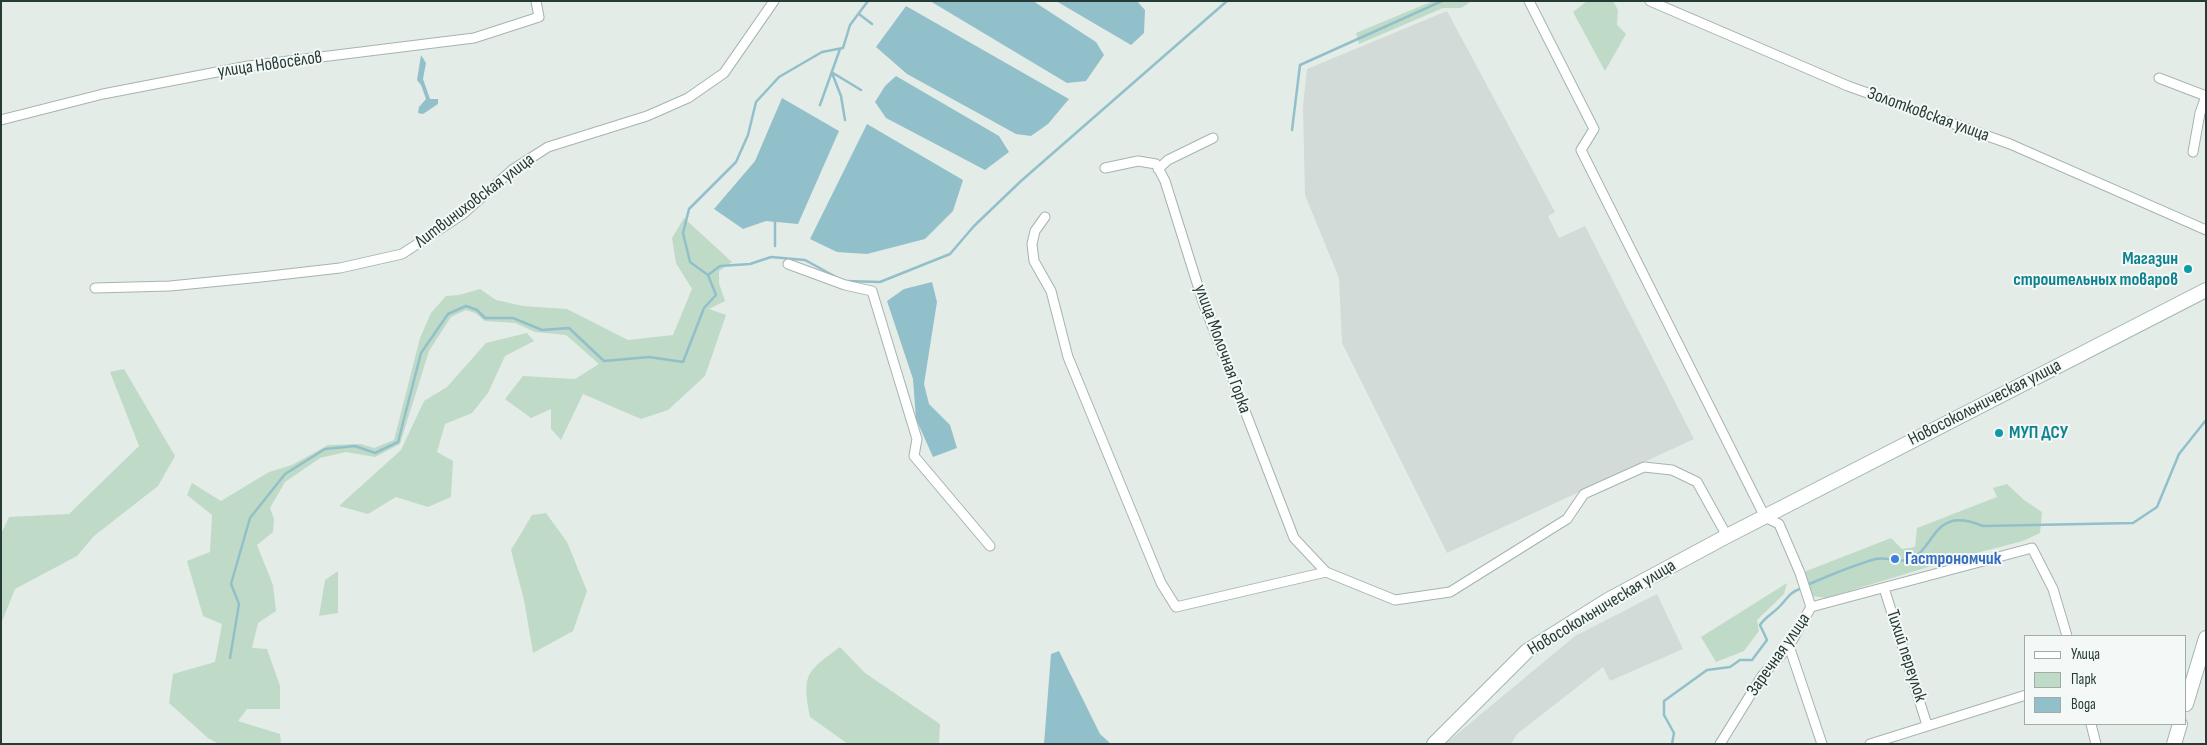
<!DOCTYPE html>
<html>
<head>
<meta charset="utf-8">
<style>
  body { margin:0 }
  #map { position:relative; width:2207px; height:745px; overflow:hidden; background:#e4ece8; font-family:"Sofia Sans Condensed",sans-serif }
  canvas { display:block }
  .frame { position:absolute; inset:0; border:2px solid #253b36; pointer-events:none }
  .legend { position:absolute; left:2024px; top:635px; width:162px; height:90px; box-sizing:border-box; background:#f4f8f6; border:1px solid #a1aca9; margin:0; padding:6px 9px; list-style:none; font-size:15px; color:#253b36 }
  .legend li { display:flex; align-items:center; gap:10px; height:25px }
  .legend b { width:25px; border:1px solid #a1aca9 }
</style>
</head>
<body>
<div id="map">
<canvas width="2207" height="745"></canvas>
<div class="frame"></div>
<ul class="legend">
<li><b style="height:6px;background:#fff"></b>Улица</li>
<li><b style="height:14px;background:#bfdac7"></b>Парк</li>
<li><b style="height:14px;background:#92c0ca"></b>Вода</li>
</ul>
</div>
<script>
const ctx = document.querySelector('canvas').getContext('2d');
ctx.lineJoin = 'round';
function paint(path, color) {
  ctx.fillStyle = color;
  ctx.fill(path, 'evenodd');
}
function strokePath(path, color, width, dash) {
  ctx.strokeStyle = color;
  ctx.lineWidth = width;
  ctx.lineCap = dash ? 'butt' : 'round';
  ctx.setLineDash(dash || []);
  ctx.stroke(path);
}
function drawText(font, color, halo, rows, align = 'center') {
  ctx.font = font + ' "Sofia Sans Condensed",sans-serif';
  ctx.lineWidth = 4;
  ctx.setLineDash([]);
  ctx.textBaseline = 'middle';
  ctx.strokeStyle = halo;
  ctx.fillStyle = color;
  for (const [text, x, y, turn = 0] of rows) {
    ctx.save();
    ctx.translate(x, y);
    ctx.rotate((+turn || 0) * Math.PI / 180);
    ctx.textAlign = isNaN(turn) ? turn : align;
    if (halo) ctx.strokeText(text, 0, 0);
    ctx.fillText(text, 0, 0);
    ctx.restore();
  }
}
const built = new Path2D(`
  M1447 11 1555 212 1548 216 1559 238 1585 226 1694 439 1447 553 1342 343 1339 278 1305 195 1303 106 1307 69Z
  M1657 594 1683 649 1610 681 1603 667 1517 734 1511 744H1445L1575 636Z`);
const green = new Path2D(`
  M1433 1H1472L1461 8H1443L1359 44 1356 33Z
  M1587 1H1613L1618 10 1617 25 1626 34 1605 71 1573 12Z
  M684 218 732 262 719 271V283L725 301 709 309 726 315 705 376 668 410 641 419 583 394 561 440 551 429V409L531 418 505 399 523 376 575 379 599 364 566 335 535 332 515 323 485 321 475 313 466 310 451 317 429 351 400 444 375 457 346 452 320 458 285 482 270 508 274 519 273 532 257 545 273 585 276 611 258 623 252 648 267 649 280 686V709H247L238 721 280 734 281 744H219L208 738 169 703 173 674 215 662 222 624 203 616 187 561 210 552 212 515 187 495 192 483 221 501 269 472 292 465 328 445 361 444 374 448 394 440 420 338 431 313 446 296 459 295 480 289 496 300 523 306 567 309 628 340 673 335 692 289 676 263 672 238Z
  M527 333 534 341 505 356 488 393 472 413 445 424 437 452 453 461 451 497 428 507 396 497 368 514 339 506 401 450 424 401 447 387 486 343Z
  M124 369 175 456 158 486 94 536 77 556 15 589 1 624V534L9 517 69 514 139 446 110 372Z
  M2007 484 2024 500 2042 512 2040 533 2023 541 1961 557 1826 598 1812 596 1804 572 1891 538 1902 549 1915 547 1917 528 1997 497 1993 488Z
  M546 513 567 542 587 591 573 631 533 653 524 600 511 550 532 515Z
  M338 571V613L319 616 325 580Z
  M1787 583 1784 594 1757 620 1759 631 1744 651 1716 662 1701 637Z
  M840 647 865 673 940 724 939 744H848L810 717C802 674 806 672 840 647Z`);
const water = new Path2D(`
  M930 1H1033L1096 42 1104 55 1086 81 1067 83Z
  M1056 1H1137L1145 10 1144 33 1131 45Z
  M906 6 1069 99 1048 124 1031 136 1016 134 907 74 876 47Z
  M421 55 426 63 423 79 430 99H438V104L423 114 418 113 419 107 426 99 421 85 417 80Z
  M896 76 999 136 1009 152 985 170 886 118 875 102 885 86Z
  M782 98 839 131 798 224 766 221 743 229 714 209 755 161Z
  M867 124 963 180 953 211 925 239 867 254 837 252 810 239Z
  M932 282 937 302 924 384 929 404 950 425 957 448 933 457 916 419 913 379 887 301 904 289Z
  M1059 651 1100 734 1111 744H1044L1051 654Z`);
const stream = new Path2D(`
  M859 14 872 24
  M832 73 841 96 845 120
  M833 73 861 90
  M820 105 840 49
  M1292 130 1300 65 1442 1
  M775 220V246
  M708 275 720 266 750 264 771 257 805 260 836 277
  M845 281 880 282 950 254 974 226 1021 181 1227 1
  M1807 585C1828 576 1853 565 1876 559 1886 557 1897 562 1907 560 1937 552 1930 504 1983 526L2133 523 2157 507 2179 454 2206 420
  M230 658 239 604 231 584 250 518 285 474 325 449 355 446 375 453 398 442 421 353 448 314 466 306 477 310 485 318H513L542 330 569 328 604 361 649 357 683 362 704 308 716 295 708 275 690 262 683 233 689 209 736 162 748 135 756 102 779 77 822 52 843 48 850 25 868 1
  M1672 744 1674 733 1664 715V701L1707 670 1730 667 1740 660H1752L1767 640 1760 625C1766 616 1774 613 1781 605 1789 596 1789 593 1802 588`);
const street = new Path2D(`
  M1529 1 1594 129 1581 150 1765 517 1779 524 1800 573 1811 607
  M1650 1 1848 86 2010 144 2206 230
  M2159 78 2206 96
  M1 120 103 94 248 66 474 38 539 17 536 1
  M2193 152 2200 113 2206 96
  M1105 168 1138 161 1156 164 1165 181 1203 302 1294 538 1326 572
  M1158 169 1168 160 1213 138
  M1045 217 1035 231 1032 244 1034 261 1051 291 1068 357 1161 583 1176 607 1326 572 1395 600 1450 592 1567 519 1584 494 1644 467 1672 470 1697 482 1727 536
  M788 264 845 285 872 291 917 439 914 456 990 546
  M95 288 170 286 261 277 340 268 402 254 463 214 512 170 548 147 647 116 688 98 724 73 774 1
  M1884 588 1927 725
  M1789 646 1822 744
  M2091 724 2096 744
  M1720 744 1762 676 1789 646 1811 607 2032 548 2053 589 2067 636
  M1870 744 2026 695`);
const secondary = new Path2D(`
  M2186 704 2206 638
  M1434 744 1527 651 1608 600 1727 536 2206 290
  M2174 744 2180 724`);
const markers = [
  [2188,269,5,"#0f9aa8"],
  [1999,433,5,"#0f9aa8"],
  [1895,559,5,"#3f7fe0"]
];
const streetNames = [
  ["улица Новосёлов",270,65,-8],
  ["Золотковская улица",1928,115,20],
  ["Литвиниховская улица",475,201,-37],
  ["улица Молочная Горка",1222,349,70],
  ["Новосокольническая улица",1985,403,-27],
  ["Новосокольническая улица",1602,608,-31],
  ["Заречная улица",1779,655,-55],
  ["Тихий переулок",1906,656,72]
];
const cultureNames = [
  ["Магазин",2178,259],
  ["строительных товаров",2178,280],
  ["МУП ДСУ",2009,433,"left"]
];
const shopNames = [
  ["Гастрономчик",1905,559]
];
paint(built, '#d2dbd7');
paint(green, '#bfdac7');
paint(water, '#92c0ca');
strokePath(stream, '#92c0ca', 2.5);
strokePath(street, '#a7b3af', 11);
strokePath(secondary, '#a3b6b0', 16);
strokePath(street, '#fff', 9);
strokePath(secondary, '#fff', 14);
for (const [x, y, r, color] of markers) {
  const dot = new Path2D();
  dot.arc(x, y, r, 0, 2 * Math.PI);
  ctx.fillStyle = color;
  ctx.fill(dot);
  strokePath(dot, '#f4f8f6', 2);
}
drawText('18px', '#253b36', '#f4f8f6', streetNames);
drawText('bold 18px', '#0d838f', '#f4f8f6', cultureNames, 'right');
drawText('bold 18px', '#366cbe', '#f4f8f6', shopNames, 'left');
</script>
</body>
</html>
